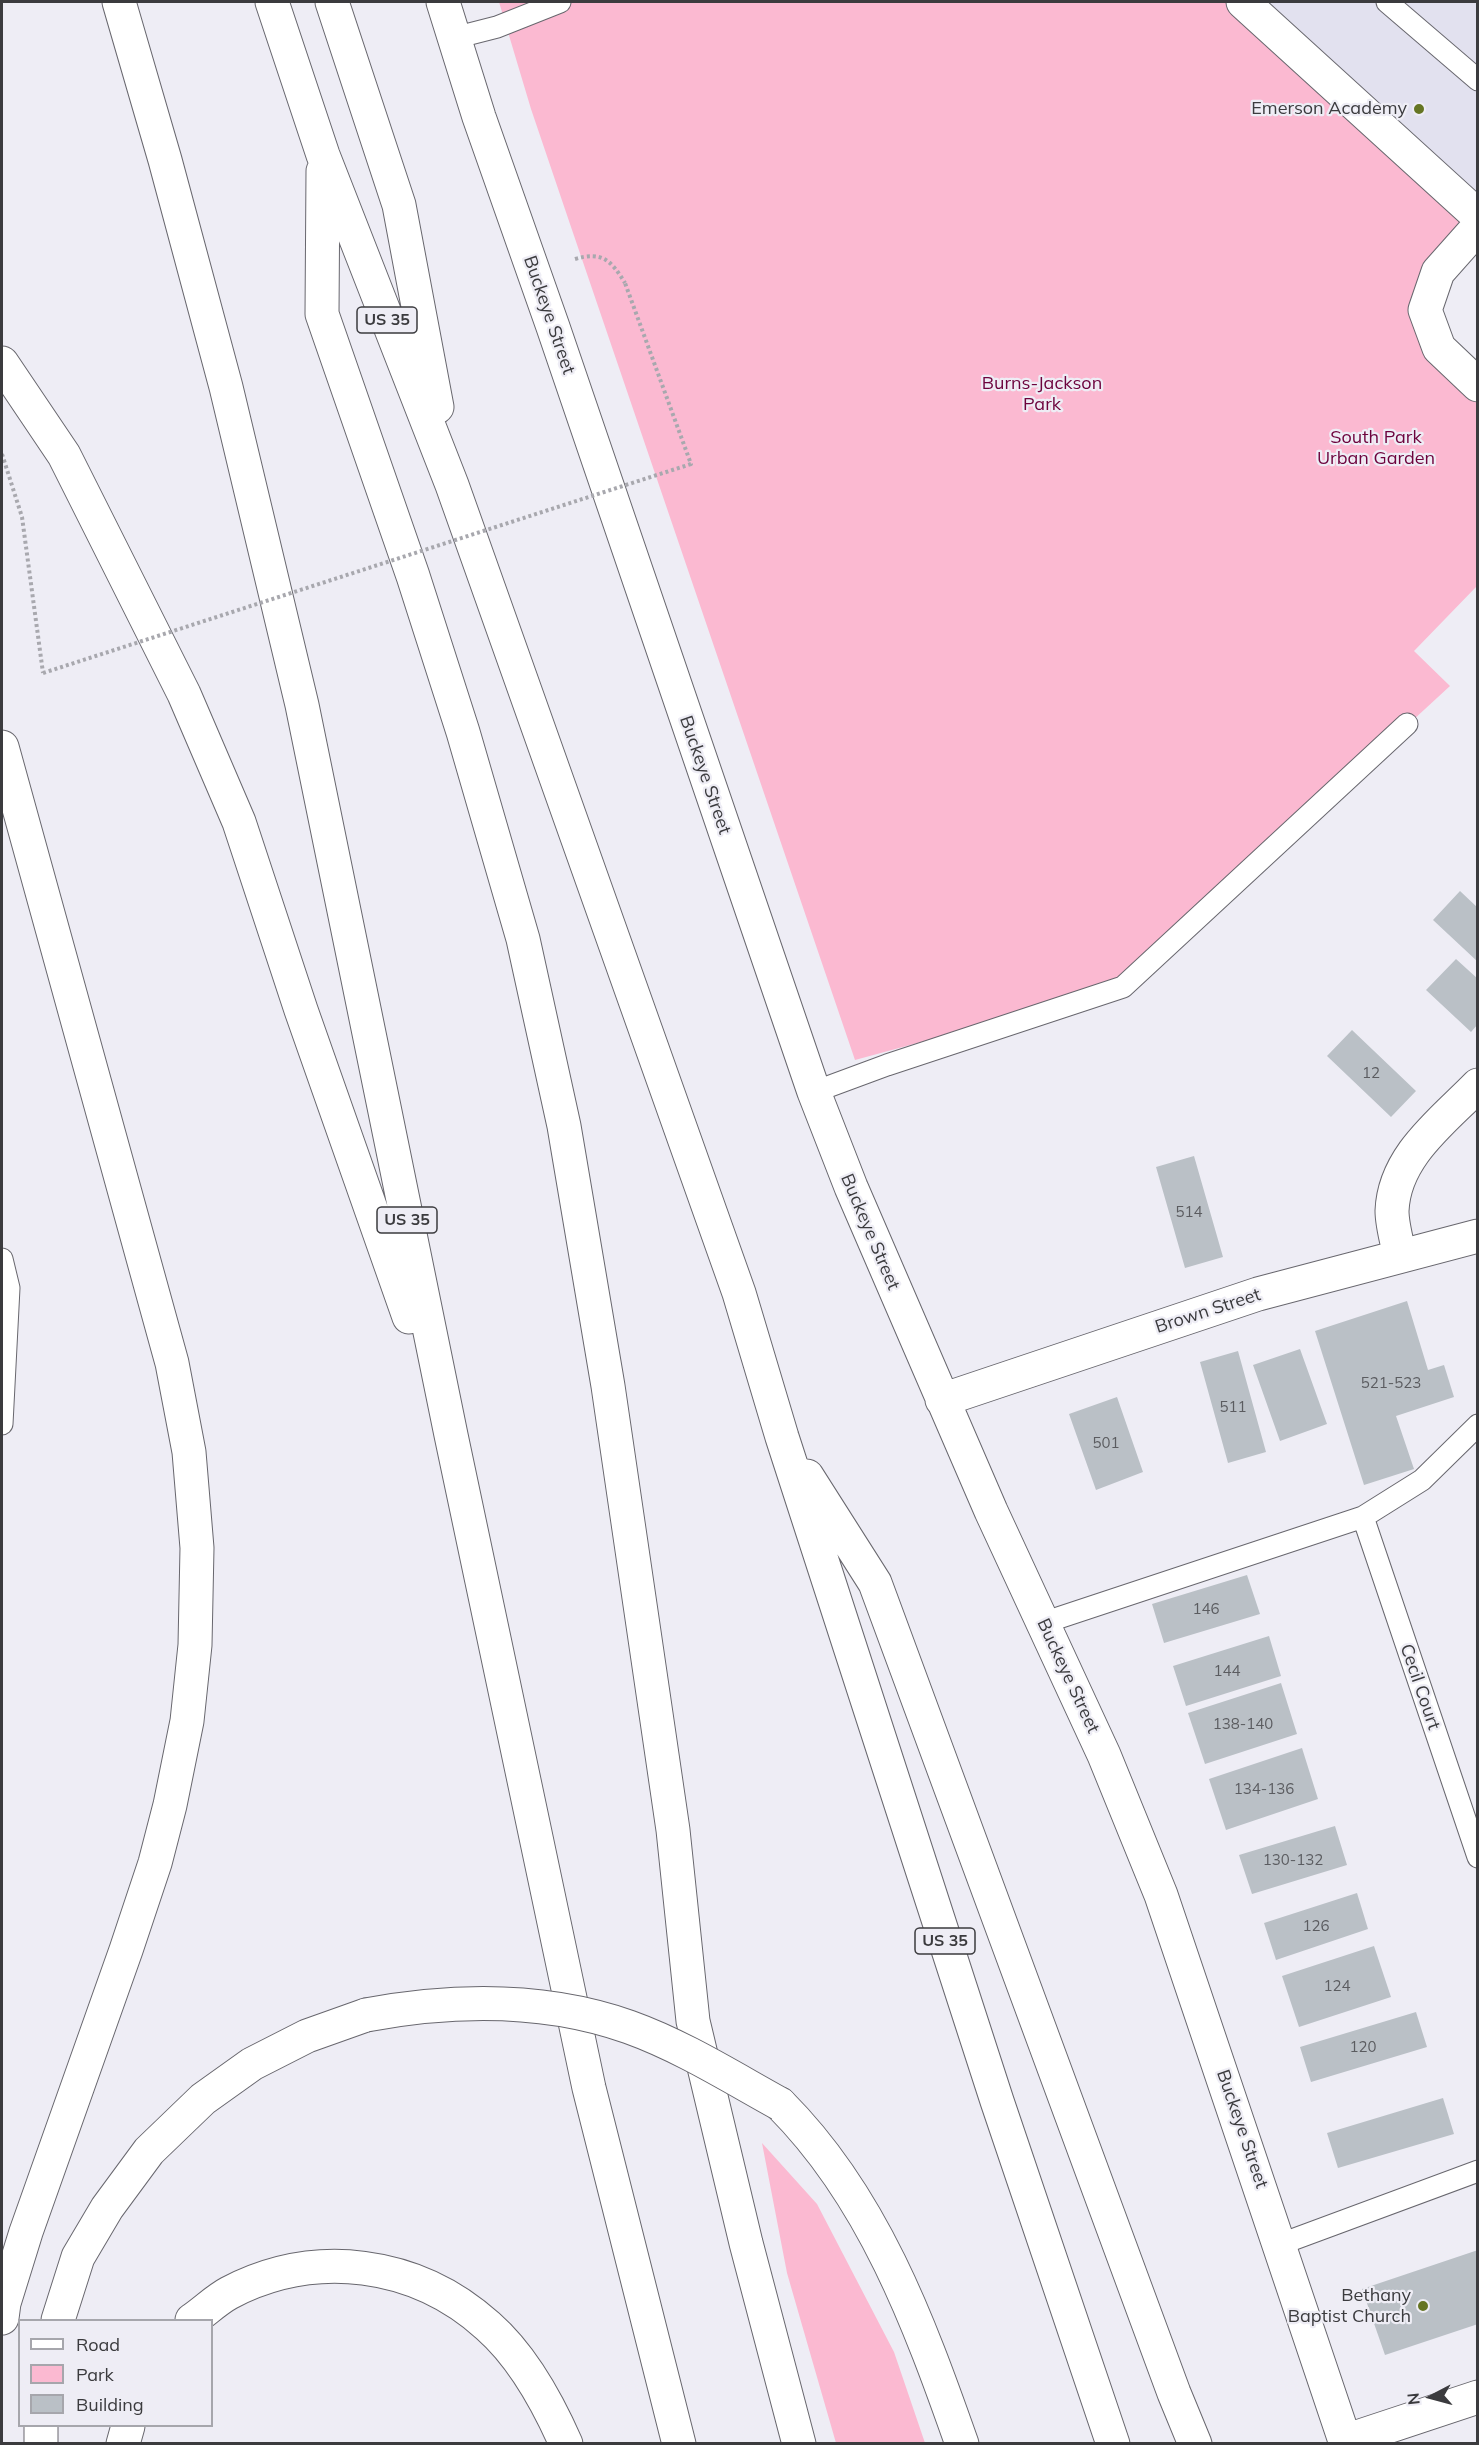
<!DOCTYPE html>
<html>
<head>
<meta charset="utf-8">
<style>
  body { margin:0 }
  #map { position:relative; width:1479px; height:2445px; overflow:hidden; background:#eeedf5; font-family:Mulish,sans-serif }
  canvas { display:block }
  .frame { position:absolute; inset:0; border:3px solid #3b3b3e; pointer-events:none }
  .legend { position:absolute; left:18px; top:2319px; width:195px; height:108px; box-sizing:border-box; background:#eeedf5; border:2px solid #a6a6ac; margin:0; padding:8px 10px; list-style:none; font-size:18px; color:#3b3b3e }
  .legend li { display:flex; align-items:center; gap:12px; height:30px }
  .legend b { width:30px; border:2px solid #a6a6ac }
  .north { position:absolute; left:1401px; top:2367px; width:60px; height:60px; -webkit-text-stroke:4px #eeedf5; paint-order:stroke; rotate:264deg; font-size:16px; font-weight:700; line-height:24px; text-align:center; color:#3b3b3e }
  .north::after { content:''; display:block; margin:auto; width:21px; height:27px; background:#3b3b3e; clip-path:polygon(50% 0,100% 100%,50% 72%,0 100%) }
</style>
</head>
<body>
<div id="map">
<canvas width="1479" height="2445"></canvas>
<div class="frame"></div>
<ul class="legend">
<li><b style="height:8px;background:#fff"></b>Road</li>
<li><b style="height:16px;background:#fbb9d1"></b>Park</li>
<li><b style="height:16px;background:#bac0c6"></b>Building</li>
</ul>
<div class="north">N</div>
</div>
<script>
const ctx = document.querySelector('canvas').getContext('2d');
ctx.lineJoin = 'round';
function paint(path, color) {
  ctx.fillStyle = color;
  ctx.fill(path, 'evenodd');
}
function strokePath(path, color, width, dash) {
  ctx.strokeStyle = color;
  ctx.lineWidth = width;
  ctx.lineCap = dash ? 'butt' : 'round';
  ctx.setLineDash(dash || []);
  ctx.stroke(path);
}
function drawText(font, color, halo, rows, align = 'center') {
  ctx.font = font + ' Mulish,sans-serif';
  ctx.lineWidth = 4.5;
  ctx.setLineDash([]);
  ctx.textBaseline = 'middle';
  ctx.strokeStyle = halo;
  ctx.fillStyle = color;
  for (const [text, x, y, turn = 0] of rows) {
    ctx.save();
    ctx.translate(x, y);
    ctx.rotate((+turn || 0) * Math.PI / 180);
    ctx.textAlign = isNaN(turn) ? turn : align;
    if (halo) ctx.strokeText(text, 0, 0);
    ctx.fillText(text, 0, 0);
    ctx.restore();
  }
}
const built = new Path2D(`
  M1243 2H1477V216Z`);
const green = new Path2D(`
  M499 2H1243L1477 216 1425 310 1477 385V586L1414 651 1450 686 1123 987 855 1060 570 224 531 109Z
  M762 2143 817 2204 894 2352 925 2443H836L787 2273Z`);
const building = new Path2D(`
  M1460 891 1478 908V962L1433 920Z
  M1456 959 1478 979V1024L1471 1032 1426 990Z
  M1352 1030 1416 1091 1391 1117 1327 1056Z
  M1194 1156 1223 1257 1185 1268 1156 1167Z
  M1407 1301 1428 1370 1444 1365 1454 1397 1396 1416 1414 1469 1364 1485 1315 1331Z
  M1300 1349 1327 1424 1280 1441 1253 1365Z
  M1238 1351 1266 1452 1228 1463 1200 1362Z
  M1117 1397 1143 1472 1096 1490 1069 1414Z
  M1247 1575 1260 1614 1164 1643 1152 1604Z
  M1269 1636 1281 1676 1186 1706 1173 1666Z
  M1281 1683 1297 1734 1205 1764 1188 1713Z
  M1302 1748 1318 1799 1226 1830 1209 1779Z
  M1335 1826 1347 1865 1252 1894 1239 1855Z
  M1357 1893 1368 1929 1276 1960 1264 1923Z
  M1374 1946 1391 1997 1299 2027 1282 1976Z
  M1416 2012 1427 2047 1311 2082 1300 2047Z
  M1443 2098 1454 2134 1338 2168 1327 2133Z
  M1478 2250V2324L1385 2355 1362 2289Z`);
const path = new Path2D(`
  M575 259C602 251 611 260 625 283
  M2 454 22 517 43 673`);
const lane = new Path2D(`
  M1387 2 1478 80
  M454 38 497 27 560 2
  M814 1092 887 1065 1123 987 1407 724
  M2 1259 9 1288 2 1424
  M1363 1517 1478 1857
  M1043 1623 1363 1517 1422 1480 1478 1425
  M1281 2244 1478 2171`);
const street = new Path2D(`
  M443 2 479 117 553 327 814 1092 851 1187 991 1511 1104 1755 1161 1895 1346 2444
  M1243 2 1478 216
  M1478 227 1438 272 1425 310 1439 348 1478 385
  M1400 1256C1397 1242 1392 1225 1392 1211 1394 1156 1443 1121 1478 1085
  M942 1400 1258 1294 1478 1236
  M1345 2441 1478 2397`);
const highway = new Path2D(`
  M119 2 165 160 226 387 302 705 451 1435 589 2088 679 2444
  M272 2 323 155 452 485 739 1293 782 1437 997 2101 1113 2444
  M332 2 399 205 437 407
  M323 171 322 314 413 576 463 732 523 939 564 1126 608 1386 673 1830 693 2021 746 2243 799 2444
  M2 363 64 455 184 694 239 822 301 1010 409 1317
  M2 747 172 1363 189 1452 197 1548 195 1645 187 1721 170 1805 155 1863 126 1950 26 2232 4 2303 2 2318
  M807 1476 875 1583 1174 2393 1195 2444
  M780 2104C873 2197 919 2322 962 2444
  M58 2320 78 2257 107 2208 149 2151 203 2099 252 2064 307 2036 366 2015
  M192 2320C204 2312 216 2300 229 2293 315 2248 416 2261 488 2326 521 2355 548 2403 566 2444
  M41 2444V2426
  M123 2444 128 2426`);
const pathBridge = new Path2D(`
  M43 673 691 464 625 283`);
const highwayBridge = new Path2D(`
  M366 2015C452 1999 544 1997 629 2027 682 2046 731 2077 780 2104`);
const markers = [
  [1419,109,6,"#657523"],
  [1423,2306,6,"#657523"]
];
const numberNames = [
  ["12",1371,1073],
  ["514",1189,1212],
  ["521-523",1391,1383],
  ["511",1233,1407],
  ["501",1106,1443],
  ["146",1206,1609],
  ["144",1227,1671],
  ["138-140",1243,1724],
  ["134-136",1264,1789],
  ["130-132",1293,1860],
  ["126",1316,1926],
  ["124",1337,1986],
  ["120",1363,2047]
];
const shields = [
  [387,320,60],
  [407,1220,60],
  [945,1941,60]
];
const shieldNames = [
  ["US 35",387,320],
  ["US 35",407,1220],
  ["US 35",945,1941]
];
const poiNames = [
  ["Emerson Academy",1407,109],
  ["Bethany",1411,2296],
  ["Baptist Church",1411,2317]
];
const streetNames = [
  ["Buckeye Street",549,315,71],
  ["Buckeye Street",705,775,71],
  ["Buckeye Street",870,1232,67],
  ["Brown Street",1208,1311,-18],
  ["Buckeye Street",1068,1676,65],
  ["Cecil Court",1420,1687,71],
  ["Buckeye Street",1242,2129,71]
];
const parkNames = [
  ["Burns-Jackson",1042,384],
  ["Park",1042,405],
  ["South Park",1376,438],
  ["Urban Garden",1376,459]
];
paint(built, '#e2e1ef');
paint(green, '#fbb9d1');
paint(building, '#bac0c6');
strokePath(lane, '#68676e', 23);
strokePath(street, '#68676e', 35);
strokePath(highway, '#68676e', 35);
strokePath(path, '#a8a8ae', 4, [3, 3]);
strokePath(lane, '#fff', 21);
strokePath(street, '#fff', 33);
strokePath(highway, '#fff', 33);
strokePath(highwayBridge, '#68676e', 35, []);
strokePath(pathBridge, '#a8a8ae', 4, [3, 3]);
strokePath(highwayBridge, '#fff', 33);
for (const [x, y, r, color] of markers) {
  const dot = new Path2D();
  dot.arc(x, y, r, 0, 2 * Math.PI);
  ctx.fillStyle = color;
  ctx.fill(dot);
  strokePath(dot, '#eeedf5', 2);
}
drawText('15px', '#5b5c60', null, numberNames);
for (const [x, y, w] of shields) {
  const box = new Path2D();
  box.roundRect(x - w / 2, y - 13, w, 26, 4.5);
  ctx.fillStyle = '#eeedf5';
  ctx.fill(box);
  strokePath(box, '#3b3b3e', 1.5);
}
drawText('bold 16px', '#3b3b3e', null, shieldNames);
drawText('18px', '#3b3b3e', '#eeedf5', poiNames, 'right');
drawText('18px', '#3b3b3e', '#eeedf5', streetNames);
drawText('18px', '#6d033d', '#eeedf5', parkNames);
</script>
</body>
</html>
